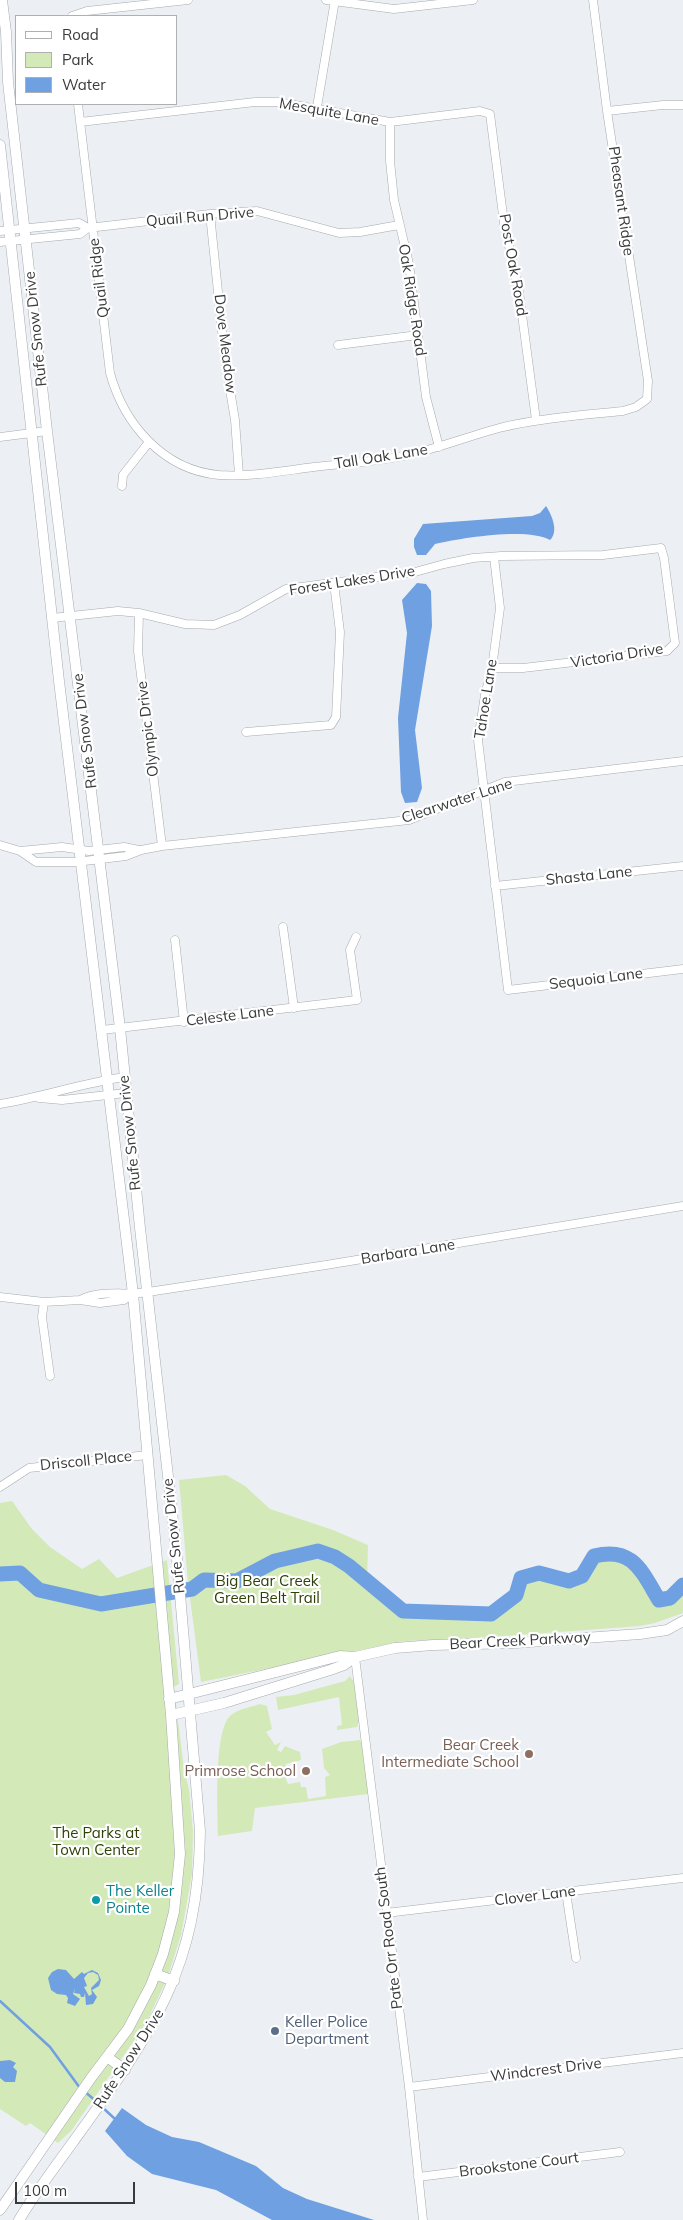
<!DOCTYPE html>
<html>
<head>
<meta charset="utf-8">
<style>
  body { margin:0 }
  #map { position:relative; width:683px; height:2220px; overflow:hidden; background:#ecf0f5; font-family:Mulish,sans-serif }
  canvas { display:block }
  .legend { position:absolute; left:15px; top:15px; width:162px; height:90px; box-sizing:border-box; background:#fff; border:1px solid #afb0b1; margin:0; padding:6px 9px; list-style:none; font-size:15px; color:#383a3c }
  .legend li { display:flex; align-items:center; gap:10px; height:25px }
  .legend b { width:25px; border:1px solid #afb0b1 }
  .scale { position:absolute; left:15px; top:2182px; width:120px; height:22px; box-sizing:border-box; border:2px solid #383a3c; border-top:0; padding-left:6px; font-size:15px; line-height:18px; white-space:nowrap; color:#383a3c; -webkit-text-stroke:4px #fff; paint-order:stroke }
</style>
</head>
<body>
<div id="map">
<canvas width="683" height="2220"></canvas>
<ul class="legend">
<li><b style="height:6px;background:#fff"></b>Road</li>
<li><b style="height:14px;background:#d4e9b8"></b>Park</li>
<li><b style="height:14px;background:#6fa0e1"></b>Water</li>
</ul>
<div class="scale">100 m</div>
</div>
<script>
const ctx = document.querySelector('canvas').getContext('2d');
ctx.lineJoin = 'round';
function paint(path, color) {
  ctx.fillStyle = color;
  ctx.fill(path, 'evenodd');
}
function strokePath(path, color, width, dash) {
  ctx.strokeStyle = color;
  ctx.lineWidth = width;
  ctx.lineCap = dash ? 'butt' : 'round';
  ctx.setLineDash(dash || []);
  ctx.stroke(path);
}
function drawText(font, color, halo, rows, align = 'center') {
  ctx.font = font + ' Mulish,sans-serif';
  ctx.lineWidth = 4.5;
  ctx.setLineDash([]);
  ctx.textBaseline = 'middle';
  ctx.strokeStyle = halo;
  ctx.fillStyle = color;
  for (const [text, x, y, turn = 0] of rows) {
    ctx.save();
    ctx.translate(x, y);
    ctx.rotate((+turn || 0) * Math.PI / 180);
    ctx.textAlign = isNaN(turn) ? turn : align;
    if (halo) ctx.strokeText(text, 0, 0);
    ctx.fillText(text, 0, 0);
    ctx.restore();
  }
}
const green = new Path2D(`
  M226 1475 245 1486 270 1509 333 1530 368 1545 367 1582 403 1611 491 1614 516 1595 521 1578 539 1573 569 1581 582 1576 594 1556C633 1546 642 1572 659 1600L670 1598 683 1585V1613L655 1623 640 1626 478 1638 405 1641 201 1682 188 1583 179 1480Z
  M12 1501 32 1529 50 1547 82 1569 99 1559 117 1578 167 1560 179 1684 174 1687 184 1769 189 1789 193 1831 192 1874 181 1935 167 1979 145 2025 71 2131 58 2143 30 2123 26 2126 0 2109V1503Z
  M350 1676 355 1684 359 1721 357 1727 337 1730V1726L342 1725 339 1697 278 1710 276 1697 294 1695 345 1681Z
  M260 1704 267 1706 272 1729 266 1732 275 1745 281 1742 277 1750 281 1752 285 1746 300 1752 301 1760 286 1764 284 1774 288 1784 300 1782 301 1787H306L308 1799 326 1796 325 1777 330 1775 324 1768 322 1749 341 1742 360 1740 363 1747 368 1794 255 1808 252 1831 218 1836C218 1813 213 1729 231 1715 238 1709 251 1707 260 1704Z`);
const water = new Path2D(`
  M546 506C552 515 559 532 550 540 528 527 460 538 435 544L426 555H417L414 547V539L423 524 532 516 540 513Z
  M417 583 426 584 431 591 432 626 415 730 422 788 417 802 405 803 401 792 398 718 407 633 402 600Z
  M58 1969 66 1970 74 1979 82 1972 84 1974 92 1970 98 1973 101 1980 99 1986 92 1990 97 1997 93 2004 86 2005 85 1993 84 1997H81L80 1994 74 1993 75 1988 73 1994 80 1999 75 2006 67 2003 68 1998 66 1995 57 1994 51 1990 48 1978 52 1972ZM93 1972 98 1975 99 1980 91 1988 92 1994 89 1996 84 1987 87 1986 84 1978 88 1973Z
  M10 2060 16 2063 13 2067 17 2071 15 2082H5L0 2078V2061Z
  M122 2108 146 2125 172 2137 199 2142 256 2166 283 2188 307 2199 374 2220H272L216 2190 152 2174 127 2156 105 2131Z`);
const stream = new Path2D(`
  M0 2001 50 2047 80 2088
  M84 2091 97 2102
  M101 2106 115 2119`);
const river = new Path2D(`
  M0 1574 20 1573 39 1590 101 1604 192 1589 204 1580 237 1581 275 1561 318 1551 335 1557 349 1566 403 1611 491 1614 516 1595 521 1578 539 1573 569 1581 582 1576 594 1556C633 1546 642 1572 659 1600L670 1598 683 1585`);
const minor = new Path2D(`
  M326 0 394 9 473 0
  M72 16 87 11 188 0
  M78 104 110 373C124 424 163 470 219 475 251 477 282 471 314 467 346 463 380 462 412 454 442 447 472 435 503 427 542 418 583 415 623 411L636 407 647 399 648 381 607 111 593 0
  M317 107 335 0
  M607 111 663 105H683
  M80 122 255 102H278L390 122 480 111 490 114 504 223 519 292 536 420
  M390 122V161L394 200 409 264 426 397 439 447
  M210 214 225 360 235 420 239 475
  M0 231 79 223 88 228
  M0 242 80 234 88 228 210 214 257 211 339 233 360 232 399 225
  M338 345 418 335
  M0 437 47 431
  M122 486 123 475 149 442
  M494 557 500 608 492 668 485 695 478 740 508 990 683 969
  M139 613 138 651 162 846
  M52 618 118 611 139 613 185 624 214 625 240 615 286 589 415 572 444 564 473 558 501 556 603 555 661 548 664 558 675 643 667 651 523 668H492
  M246 732 331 725 336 717 340 632 334 583
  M0 845 20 851 62 847 89 851 124 847 139 850
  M20 851 36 862H76L126 856 141 850 162 846 409 820 505 782 683 761
  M495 886 683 866
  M283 927 294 1008
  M175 940 184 1022
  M102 1030 357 1000 350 950 356 937
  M39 1098 62 1100 126 1093
  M0 1104C42 1097 82 1083 125 1077
  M0 1297 44 1302 80 1300 100 1303 124 1300 133 1294
  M80 1300C103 1289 124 1296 148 1292L326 1265 683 1206
  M44 1302 42 1317 50 1376
  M0 1487 29 1468 147 1455
  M355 1657 409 2087 423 2220
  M566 1892 576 1958
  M386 1913 683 1878
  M409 2087 683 2053
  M418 2177 620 2152`);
const major = new Path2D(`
  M2 0 6 32 8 82 47 431 120 1028 140 1228 176 1547 200 1831C199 1970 151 2034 73 2142 55 2167 35 2193 19 2220
  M0 145 59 681 133 1294 171 1715 180 1854 174 1912 163 1954 151 1985 128 2029 91 2078 0 2210
  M169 1699 340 1656 355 1657 395 1648 433 1645 515 1643 640 1634 667 1630 683 1621
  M171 1715 224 1703 330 1670 344 1665 355 1657
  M155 1974 174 1981
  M107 2057 125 2070`);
const markers = [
  [529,1754,5,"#8d6e63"],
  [306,1771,5,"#8d6e63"],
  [96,1900,5,"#0f9aa8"],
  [275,2031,5,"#5c6f8a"]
];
const streetNames = [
  ["Mesquite Lane",329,112,10],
  ["Pheasant Ridge",621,201,82],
  ["Quail Run Drive",200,217,-5],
  ["Post Oak Road",513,265,80],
  ["Quail Ridge",99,278,-97],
  ["Oak Ridge Road",412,300,81],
  ["Rufe Snow Drive",36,329,-96],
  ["Dove Meadow",225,344,83],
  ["Tall Oak Lane",381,457,-9],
  ["Forest Lakes Drive",352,581,-9],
  ["Victoria Drive",617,656,-9],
  ["Tahoe Lane",486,699,-81],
  ["Olympic Drive",148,729,-97],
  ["Rufe Snow Drive",85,731,-97],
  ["Clearwater Lane",457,801,-18],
  ["Shasta Lane",589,876,-6],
  ["Sequoia Lane",596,979,-7],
  ["Celeste Lane",230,1016,-7],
  ["Rufe Snow Drive",130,1133,-96],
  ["Barbara Lane",408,1252,-9],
  ["Driscoll Place",86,1461,-6],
  ["Rufe Snow Drive",174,1536,-96],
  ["Bear Creek Parkway",520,1641,-3],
  ["Clover Lane",535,1896,-7],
  ["Pate Orr Road South",389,1938,-97],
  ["Rufe Snow Drive",129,2059,-57],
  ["Windcrest Drive",546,2070,-7],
  ["Brookstone Court",519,2165,-7]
];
const parkNames = [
  ["Big Bear Creek",267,1581],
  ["Green Belt Trail",267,1598],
  ["The Parks at",96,1833],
  ["Town Center",96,1850]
];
const educationNames = [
  ["Bear Creek",519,1745],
  ["Intermediate School",519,1762],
  ["Primrose School",296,1771]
];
const cultureNames = [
  ["The Keller",106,1891],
  ["Pointe",106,1908]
];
const serviceNames = [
  ["Keller Police",285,2022],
  ["Department",285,2039]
];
paint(green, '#d4e9b8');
paint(water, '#6fa0e1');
strokePath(stream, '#6fa0e1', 2.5);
strokePath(river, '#6fa0e1', 15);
strokePath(minor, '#a5aaae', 9);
strokePath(major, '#a5aaae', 11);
strokePath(minor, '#fff', 8);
strokePath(major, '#fff', 10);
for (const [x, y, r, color] of markers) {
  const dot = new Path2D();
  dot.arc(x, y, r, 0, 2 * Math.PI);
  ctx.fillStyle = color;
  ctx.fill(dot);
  strokePath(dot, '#fff', 2);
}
drawText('15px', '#383a3c', '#fff', streetNames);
drawText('15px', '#2e4106', '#fff', parkNames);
drawText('15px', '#785e54', '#fff', educationNames, 'right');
drawText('15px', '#0d838f', '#fff', cultureNames, 'left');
drawText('15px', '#4e5e75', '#fff', serviceNames, 'left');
</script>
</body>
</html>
